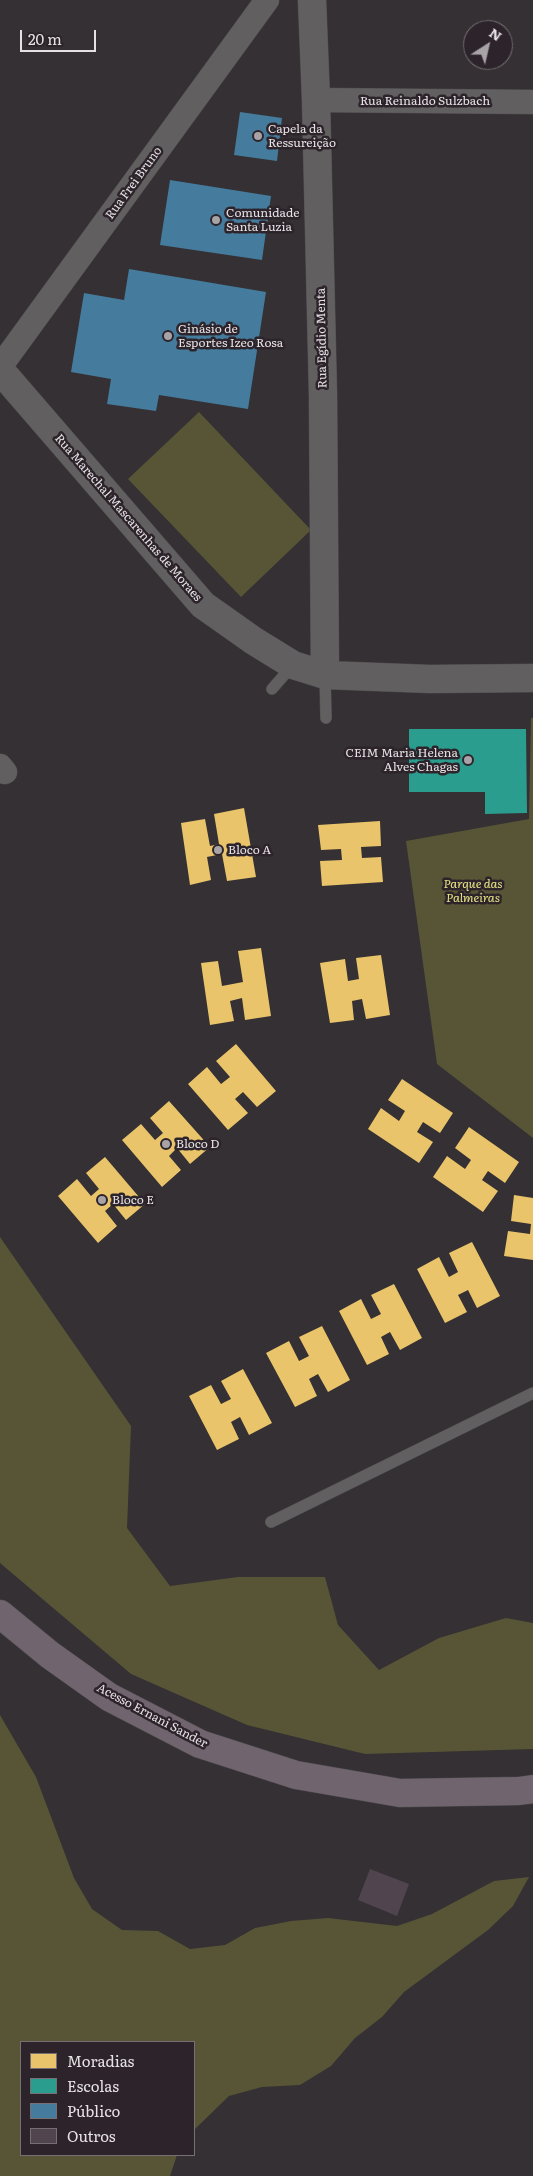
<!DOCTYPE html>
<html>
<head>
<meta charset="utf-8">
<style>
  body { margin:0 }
  #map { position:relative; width:533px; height:2176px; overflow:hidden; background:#343033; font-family:Literata,serif }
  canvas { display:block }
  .legend { position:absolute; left:20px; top:2041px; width:175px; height:115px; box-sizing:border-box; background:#2c242a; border:1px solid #767075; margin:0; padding:6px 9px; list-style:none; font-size:15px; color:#e6e1e5 }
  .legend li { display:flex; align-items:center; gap:10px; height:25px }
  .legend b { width:25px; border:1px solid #767075 }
  .north { position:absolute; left:463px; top:20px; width:50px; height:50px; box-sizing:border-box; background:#2c242a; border:1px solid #767075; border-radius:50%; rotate:35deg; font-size:14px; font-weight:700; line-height:20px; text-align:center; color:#e6e1e5 }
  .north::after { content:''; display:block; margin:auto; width:18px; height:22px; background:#a8a3a7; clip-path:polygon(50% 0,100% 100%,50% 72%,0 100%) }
  .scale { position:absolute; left:20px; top:30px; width:76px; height:22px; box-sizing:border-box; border:2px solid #e6e1e5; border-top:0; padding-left:6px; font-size:15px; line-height:18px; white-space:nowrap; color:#e6e1e5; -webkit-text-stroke:4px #2c242a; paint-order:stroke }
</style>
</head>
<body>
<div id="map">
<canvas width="533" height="2176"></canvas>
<ul class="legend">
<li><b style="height:14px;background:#e9c46a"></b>Moradias</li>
<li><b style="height:14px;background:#2a9d8f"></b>Escolas</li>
<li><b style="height:14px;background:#457b9d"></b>Público</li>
<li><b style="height:14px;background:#50454e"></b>Outros</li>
</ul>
<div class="north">N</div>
<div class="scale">20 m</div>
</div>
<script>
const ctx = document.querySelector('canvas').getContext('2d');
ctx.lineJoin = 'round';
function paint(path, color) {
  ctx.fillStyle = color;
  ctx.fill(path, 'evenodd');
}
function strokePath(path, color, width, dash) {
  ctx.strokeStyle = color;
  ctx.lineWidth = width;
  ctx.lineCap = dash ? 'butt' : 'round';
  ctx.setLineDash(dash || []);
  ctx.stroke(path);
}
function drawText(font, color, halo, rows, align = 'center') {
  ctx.font = font + ' Literata,serif';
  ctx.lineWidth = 5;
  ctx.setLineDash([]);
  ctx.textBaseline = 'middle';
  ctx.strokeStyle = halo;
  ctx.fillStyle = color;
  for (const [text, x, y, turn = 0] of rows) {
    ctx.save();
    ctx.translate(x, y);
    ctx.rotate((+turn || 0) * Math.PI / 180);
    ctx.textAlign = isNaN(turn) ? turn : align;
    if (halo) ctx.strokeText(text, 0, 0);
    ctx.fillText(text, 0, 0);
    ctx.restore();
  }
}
const green = new Path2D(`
  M199 412 311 530 241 597 128 479Z
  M531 718H533V1138L437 1064 406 841 529 819Z
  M0 1237 131 1426 127 1528 170 1586 238 1577H325L338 1625 379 1670 439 1638 506 1618 533 1623V1749L365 1754 247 1725 131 1674 0 1563Z
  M0 1715 36 1777 74 1878 92 1909 122 1930 158 1931 190 1949 225 1945 255 1928 291 1921 328 1918 397 1926 432 1914 494 1881 529 1877 513 1906 488 1930 404 1992 382 2017 355 2038 331 2066 300 2085 262 2087 229 2096 194 2130V2042H21V2155H177L170 2176H0Z`);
const homes = new Path2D(`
  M244 808 256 877 227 881 222 854 207 857 211 880 190 885 181 823 205 819 210 846 219 844 214 814Z
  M380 821 381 846 361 847 362 858 381 857 383 882 322 886 320 861 342 860 341 849 321 850 318 825Z
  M261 948 271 1016 245 1020 242 998 230 1001 234 1021 210 1025 201 963 218 961 222 986 243 982 238 951Z
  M381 955 390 1015 366 1019 362 999 352 1001 354 1020 330 1023 320 963 345 959 348 981 359 979 356 958Z
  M236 1044 276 1091 257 1107 243 1092 235 1099 248 1113 228 1130 188 1084 207 1067 221 1084 230 1077 216 1061Z
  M402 1079 453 1113 440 1133 423 1122 417 1132 433 1142 419 1163 368 1129 381 1108 399 1121 405 1111 388 1100Z
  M169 1101 210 1147 190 1164 177 1148 169 1156 181 1170 162 1187 122 1140 141 1124 155 1140 163 1133 150 1118Z
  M469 1127 519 1162 505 1183 488 1171 482 1180 498 1191 483 1212 433 1177 447 1156 465 1169 471 1160 455 1148Z
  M105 1157 145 1204 126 1220 113 1204 105 1211 117 1226 98 1243 58 1196 77 1179 91 1196 99 1189 86 1173Z
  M514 1195 533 1198V1260L504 1256 508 1231 530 1234 531 1224 511 1221Z
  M472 1242 500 1296 477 1308 468 1290 458 1295 467 1312 445 1323 417 1269 439 1257 449 1277 458 1272 449 1253Z
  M394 1284 422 1338 400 1350 390 1332 381 1337 389 1354 367 1365 339 1311 361 1299 371 1319 381 1314 371 1295Z
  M322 1326 350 1380 328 1392 318 1374 309 1379 317 1396 295 1407 266 1353 289 1341 299 1361 309 1356 299 1337Z
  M243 1369 272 1423 249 1435 240 1417 231 1422 239 1439 217 1450 189 1396 211 1385 221 1404 231 1399 221 1381Z`);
const schools = new Path2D(`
  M409 729H526L527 813 485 814V792H409Z`);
const public = new Path2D(`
  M240 112 282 118 277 161 234 155Z
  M170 180 271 196 262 260 160 245Z
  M129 269 266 292 248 409 159 395 156 411 107 404 111 379 71 372 84 293 124 300Z`);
const building = new Path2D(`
  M370 1869 409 1884 397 1916 358 1900Z`);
const service = new Path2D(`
  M325 675 326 718
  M272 689 293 665
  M271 1522 533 1393`);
const minor = new Path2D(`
  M316 100 533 102
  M0 367 267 0
  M0 766 5 772`);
const tertiary = new Path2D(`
  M312 0 316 100 323 395 325 675
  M0 370 203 605 254 641 293 665 325 675 430 679 533 678`);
const trunk = new Path2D(`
  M0 1614 50 1655 109 1697 200 1744 296 1775 400 1793 519 1791 533 1789`);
const markers = [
  [258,136,5,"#a8a3a7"],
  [216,220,5,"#a8a3a7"],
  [168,336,5,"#a8a3a7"],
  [468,760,5,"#a8a3a7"],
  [218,850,5,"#a8a3a7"],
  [166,1144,5,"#a8a3a7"],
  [102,1200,5,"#a8a3a7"]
];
const streetNames = [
  ["Rua Reinaldo Sulzbach",425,101],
  ["Rua Frei Bruno",134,183,-54],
  ["Rua Egídio Menta",322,338,-91],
  ["Rua Marechal Mascarenhas de Moraes",128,518,49],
  ["Acesso Ernani Sander",152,1716,28]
];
const poiNames = [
  ["Capela da",268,129],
  ["Ressureição",268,143],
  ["Comunidade",226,213],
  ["Santa Luzia",226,227],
  ["Ginásio de",178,329],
  ["Esportes Izeo Rosa",178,343],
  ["CEIM Maria Helena",458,753,"right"],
  ["Alves Chagas",458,767,"right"],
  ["Bloco A",228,850],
  ["Bloco D",176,1144],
  ["Bloco E",112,1200]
];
const parkNames = [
  ["Parque das",473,884],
  ["Palmeiras",473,898]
];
paint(green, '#575536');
paint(homes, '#e9c46a');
paint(schools, '#2a9d8f');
paint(public, '#457b9d');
paint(building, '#50454e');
strokePath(service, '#504d4f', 12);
strokePath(minor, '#504d4f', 25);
strokePath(tertiary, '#504d4f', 29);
strokePath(trunk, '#504d4f', 29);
strokePath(service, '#625f61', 11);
strokePath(minor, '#625f61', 24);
strokePath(tertiary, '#625f61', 28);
strokePath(trunk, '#70646e', 28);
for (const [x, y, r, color] of markers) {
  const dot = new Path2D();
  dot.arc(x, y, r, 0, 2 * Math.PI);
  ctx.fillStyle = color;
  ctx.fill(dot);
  strokePath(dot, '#2c242a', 2);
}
drawText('12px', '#e6e1e5', '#2c242a', streetNames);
drawText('12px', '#e6e1e5', '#2c242a', poiNames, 'left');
drawText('italic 12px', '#e9e485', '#2c242a', parkNames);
</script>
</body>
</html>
